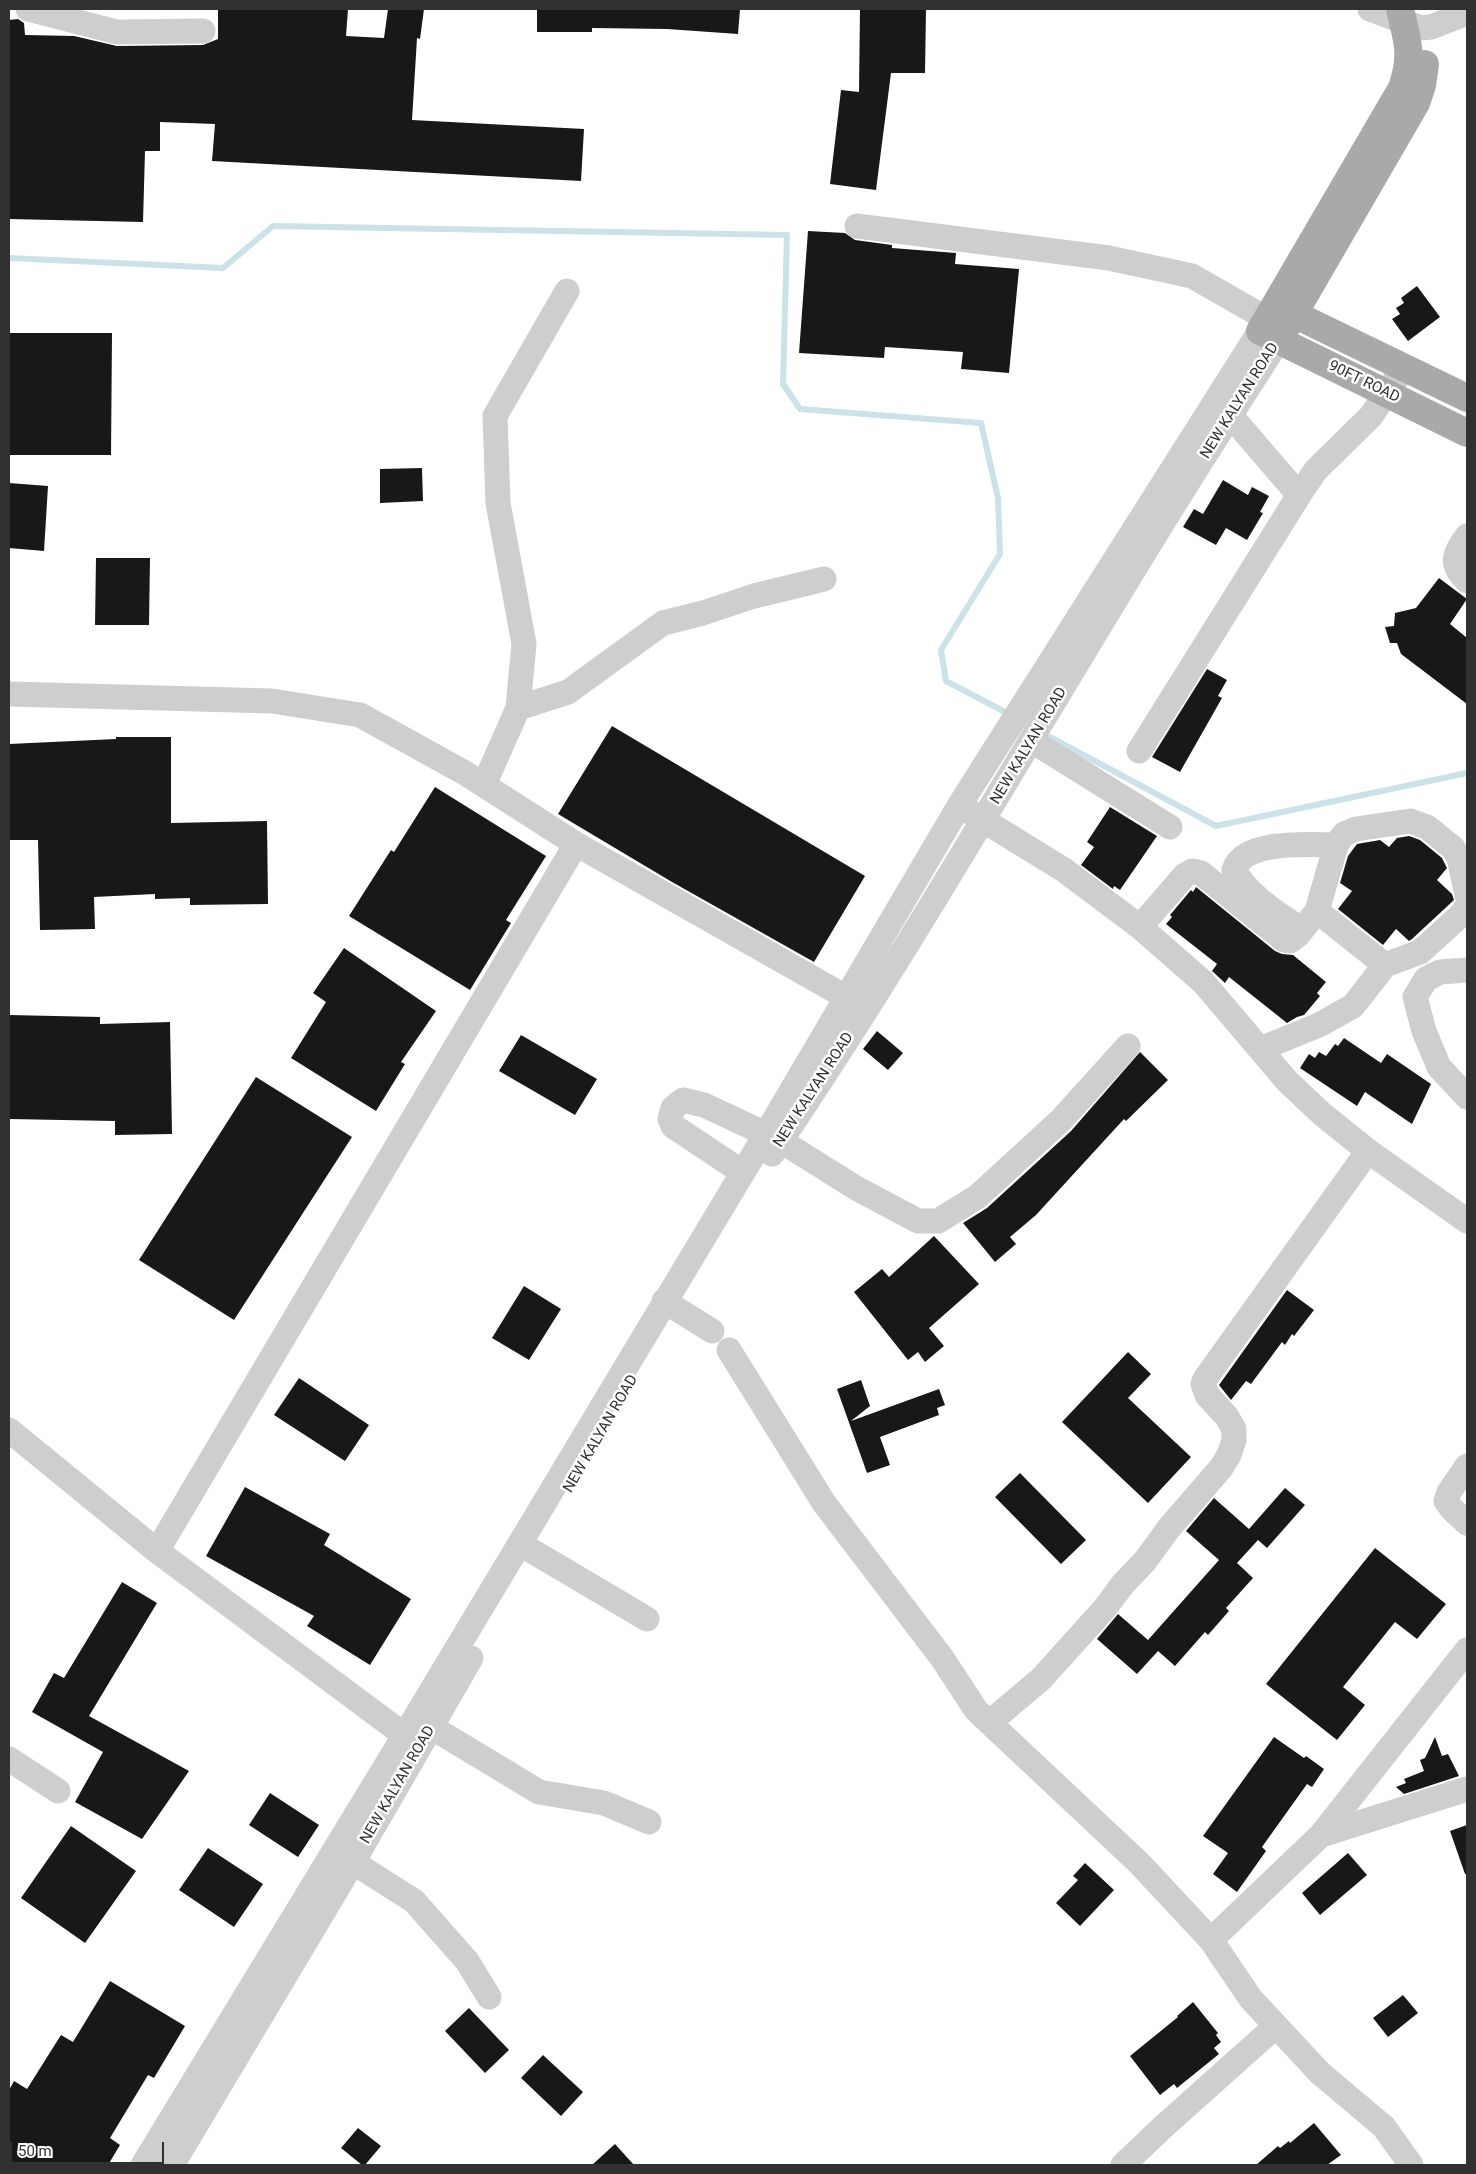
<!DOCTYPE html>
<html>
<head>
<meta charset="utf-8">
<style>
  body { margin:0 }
  #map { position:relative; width:1476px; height:2174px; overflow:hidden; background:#fff; font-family:Roboto,sans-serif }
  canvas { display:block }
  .frame { position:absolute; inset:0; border:10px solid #313131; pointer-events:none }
  .scale { position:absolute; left:10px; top:2142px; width:154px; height:22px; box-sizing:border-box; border:2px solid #313131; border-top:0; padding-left:6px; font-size:15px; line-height:18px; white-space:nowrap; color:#313131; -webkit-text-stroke:4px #fff; paint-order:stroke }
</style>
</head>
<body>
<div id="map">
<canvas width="1476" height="2174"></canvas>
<div class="frame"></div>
<div class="scale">50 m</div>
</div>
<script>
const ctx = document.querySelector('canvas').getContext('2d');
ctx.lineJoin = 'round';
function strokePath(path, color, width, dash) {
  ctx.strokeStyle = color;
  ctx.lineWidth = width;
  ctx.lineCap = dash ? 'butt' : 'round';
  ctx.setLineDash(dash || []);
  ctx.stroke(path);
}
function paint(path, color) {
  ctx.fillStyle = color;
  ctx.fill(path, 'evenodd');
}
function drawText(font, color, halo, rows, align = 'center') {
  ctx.font = font + ' Roboto,sans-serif';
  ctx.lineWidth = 5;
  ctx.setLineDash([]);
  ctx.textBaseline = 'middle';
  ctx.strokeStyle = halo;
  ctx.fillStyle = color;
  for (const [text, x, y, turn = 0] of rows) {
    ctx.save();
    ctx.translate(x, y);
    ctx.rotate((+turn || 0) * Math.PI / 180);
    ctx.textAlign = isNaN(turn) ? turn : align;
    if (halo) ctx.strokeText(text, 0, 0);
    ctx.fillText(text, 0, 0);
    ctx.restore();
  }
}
const stream = new Path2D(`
  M9 258 223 268 273 226 787 235 783 384 800 409 981 423 998 498 1000 554 941 650 946 681 1005 712
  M1050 737 1216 826 1467 773`);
const building = new Path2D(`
  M218 9H348L346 36 384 38 388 9H424L420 39 417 38 412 120 584 129 581 181 212 161 215 124 160 122V151H145L143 222 9 219V20L18 19 24 23 25 35 74 36 117 46 203 45 218 39Z
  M537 9H740L738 34 667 29 592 28V32H537Z
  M860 9H926L925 73H891L876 190 830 184 841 90 859 92Z
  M808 231 845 233 855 240 892 245V248L956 253 955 264 1019 269 1009 373 961 369 963 352 885 347 884 358 799 353Z
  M1417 286 1440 317 1408 341 1392 319 1400 314 1396 308 1404 303 1401 298Z
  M9 333H112L111 455H9Z
  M422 468 423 501 380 503V469Z
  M1223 480 1248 495 1252 487 1269 496 1260 512 1263 513 1247 540 1226 528 1216 545 1183 527 1194 509 1203 514Z
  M9 483 48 486 44 551 9 548Z
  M96 558H150L149 625H95Z
  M1439 578 1467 599 1450 624 1467 638V704L1401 654 1397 643H1390L1385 627 1394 626 1395 613 1416 608Z
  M1207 669 1227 680 1218 696 1222 698 1180 772 1152 757Z
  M612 726 865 876 814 962 672 882 558 814Z
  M116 737H171V823L267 821 268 904 190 905V898L155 899V894L94 897 95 929 40 930 38 840H9V744L116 739Z
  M435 787 546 856 506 920 511 923 470 990 349 916 391 850 394 852Z
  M1110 807 1157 836 1120 890 1114 886 1113 889 1081 865 1094 847 1087 842Z
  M1409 836 1420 840 1442 858 1447 868 1437 880 1452 894 1454 900 1412 939 1409 941 1396 929 1383 945 1338 909 1352 891 1340 883 1348 856 1357 844 1380 840 1389 847 1397 838Z
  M1196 887 1275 951 1282 954 1293 955 1326 982 1317 993 1320 996 1304 1015 1297 1017 1287 1023 1229 977 1225 983 1212 971 1217 964 1166 924 1172 917 1170 915 1191 890 1193 892Z
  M344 948 436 1011 401 1062 405 1064 376 1111 291 1058 326 1002 313 993Z
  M9 1015 100 1017V1024L170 1022 172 1134 115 1135V1121L9 1119Z
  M877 1031 903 1053 888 1070 863 1049Z
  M521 1035 597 1079 575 1115 499 1071Z
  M1344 1038 1381 1063 1387 1054 1431 1084 1412 1124 1365 1092 1357 1106 1300 1068 1309 1054 1315 1058 1319 1052 1326 1056 1335 1044 1338 1046Z
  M1140 1052 1168 1080 1126 1121 1124 1119 1036 1215 1010 1237 1016 1244 995 1262 963 1223 987 1208 1071 1131Z
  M256 1077 352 1137 234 1320 139 1260Z
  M934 1236 979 1284 929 1328 944 1346 925 1362 918 1352 908 1360 854 1292 882 1269 889 1277Z
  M524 1286 561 1309 529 1360 492 1338Z
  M1287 1290 1314 1310 1294 1336 1292 1334 1285 1345 1282 1342 1251 1384 1246 1381 1231 1400 1219 1385Z
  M1128 1352 1151 1374 1128 1398 1191 1457 1148 1503 1062 1422Z
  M299 1378 369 1425 345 1461 274 1415Z
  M861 1380 870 1406 851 1421 939 1389 945 1405 937 1408 939 1415 880 1437 890 1465 867 1473 837 1389Z
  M1020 1473 1086 1540 1061 1564 995 1497Z
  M245 1487 330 1534 324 1545 411 1599 370 1665 307 1626 314 1616 206 1556Z
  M1285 1488 1305 1505 1267 1548 1258 1540 1237 1563 1253 1578 1226 1608 1229 1611 1208 1635 1205 1632 1175 1666 1158 1651 1137 1674 1097 1639 1118 1614 1148 1640 1219 1560 1186 1531 1214 1498 1249 1529Z
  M1375 1548 1446 1604 1417 1639 1395 1622 1343 1687 1365 1705 1337 1740 1266 1684Z
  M122 1582 157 1603 89 1716 189 1771 142 1839 75 1802 103 1752 32 1712 54 1673 64 1678Z
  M1274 1737 1304 1758 1306 1756 1324 1769 1312 1787 1307 1784 1262 1847 1266 1851 1237 1892 1213 1874 1228 1853 1203 1836Z
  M1435 1737 1442 1756 1448 1754 1459 1776 1404 1794 1396 1787 1406 1783 1404 1779 1424 1771 1420 1760 1425 1758Z
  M270 1793 319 1825 298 1857 249 1825Z
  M1467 1825V1874H1465L1450 1831Z
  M71 1826 136 1871 85 1943 21 1898Z
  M208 1848 263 1884 234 1927 179 1890Z
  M1348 1853 1367 1875 1320 1915 1302 1893Z
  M1085 1863 1114 1890 1080 1926 1056 1903 1078 1880 1073 1876Z
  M110 1981 185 2026 154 2078 148 2075 110 2138 120 2145 108 2165H9V2090L14 2081 27 2089 61 2035 73 2042Z
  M1403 1995 1418 2013 1388 2037 1373 2018Z
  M1193 2002 1218 2033 1216 2035 1221 2042 1214 2048 1219 2054 1177 2088 1174 2084 1160 2095 1130 2056 1178 2017 1177 2016Z
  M469 2008 509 2050 485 2073 445 2031Z
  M543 2055 583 2092 561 2116 521 2078Z
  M1314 2123 1341 2155 1327 2165H1256L1278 2146 1280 2148 1289 2141 1290 2143Z
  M358 2128 381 2146 365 2165H362L341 2148Z
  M615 2144 634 2165H592Z`);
const minor = new Path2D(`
  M28 9 117 32 203 31
  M1370 9 1421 28 1431 27 1467 13
  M857 226 1109 258 1192 276 1267 319
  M1231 416 1299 495
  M1467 536C1454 553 1449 564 1467 581
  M9 694 272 701 360 715 465 773 576 844
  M518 708 568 692 663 623 703 613 754 596 824 579
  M1032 741 1170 827
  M1139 751 1299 495 1316 470 1371 416 1404 367
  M484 785 518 708 524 644 498 503 495 416 567 291
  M970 812 1064 870 1140 927 1203 982 1287 1081 1322 1114 1368 1151 1467 1221
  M1317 911 1385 965
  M1140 927 1185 875 1192 871 1201 873 1284 940 1290 941 1298 935 1317 911 1336 845 1344 834 1356 829 1410 821 1427 827 1453 848 1459 858 1467 895
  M1302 930C1277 913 1250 897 1234 870 1244 839 1310 845 1336 845
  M1467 970 1440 972 1426 979 1415 997 1424 1031 1439 1067 1467 1097
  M1260 1049 1319 1025 1353 1006 1385 965 1420 952 1462 914 1467 906
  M772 1154C911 949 1032 734 1162 524 1200 462 1239 402 1278 341
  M742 1172 673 1126 670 1119 673 1108 683 1100 704 1105 781 1141 856 1188 918 1221H938L977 1197 1061 1120 1128 1046
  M664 1301 712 1331
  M729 1350 824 1503 942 1658 976 1710 1139 1863 1211 1940 1251 1999 1320 2073 1384 2127 1411 2165
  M9 1430 157 1551 419 1746
  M1467 1466 1449 1492 1446 1501 1452 1509 1467 1523
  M157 1551 576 844 860 1005
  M532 1551 647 1619
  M418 1719 539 1792 604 1803 649 1822
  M990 1722 1041 1679 1105 1608 1123 1584 1145 1561 1169 1528 1221 1468 1229 1455 1234 1440V1429L1227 1417 1207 1395 1203 1384 1205 1379 1368 1151
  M9 1759 58 1791
  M1321 1835 1467 1650
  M340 1854 414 1901 467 1961 489 1997
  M1211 1940 1321 1835 1467 1789
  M143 2165 415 1718 766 1134 959 806 1260 331
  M172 2165 353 1862 471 1658
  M1123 2165 1163 2127 1276 2026`);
const major = new Path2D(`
  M1400 9C1408 42 1413 55 1402 88L1260 331 1467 433
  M1277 306 1467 398
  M1278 341 1416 103 1422 85 1425 64`);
const streetNames = [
  ["90FT ROAD",1364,382,26],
  ["NEW KALYAN ROAD",1240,401,-58],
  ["NEW KALYAN ROAD",1029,746,-59],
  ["NEW KALYAN ROAD",814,1090,-57],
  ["NEW KALYAN ROAD",601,1434,-60],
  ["NEW KALYAN ROAD",398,1785,-60]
];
strokePath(stream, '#cbe2e9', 6);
paint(building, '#181818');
strokePath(minor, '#cecece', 25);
strokePath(major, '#a9a9a9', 28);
drawText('15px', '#313131', '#fff', streetNames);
</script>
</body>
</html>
